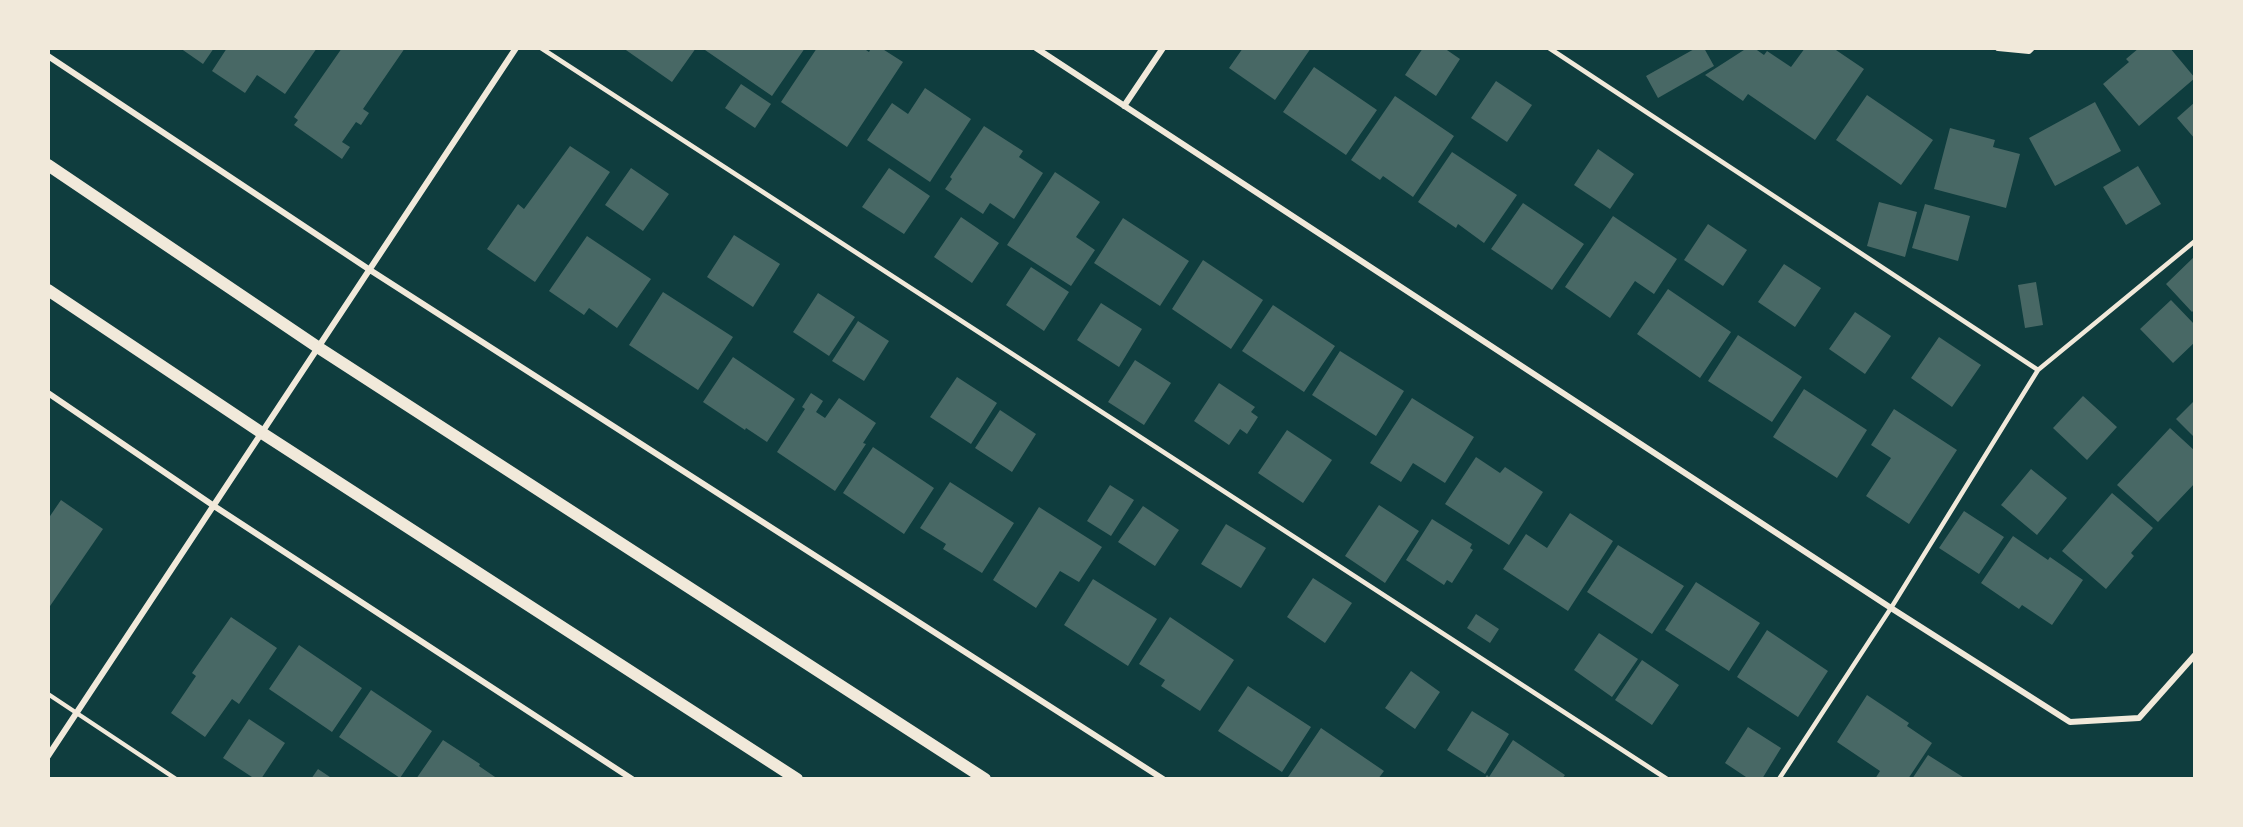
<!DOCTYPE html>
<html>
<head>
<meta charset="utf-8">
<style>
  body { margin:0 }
  #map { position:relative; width:2243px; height:827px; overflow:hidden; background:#0f3d3e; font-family:Signika,sans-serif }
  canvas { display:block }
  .frame { position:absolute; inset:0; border:50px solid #f1e9da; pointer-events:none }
</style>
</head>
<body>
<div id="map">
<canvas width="2243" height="827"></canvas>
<div class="frame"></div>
</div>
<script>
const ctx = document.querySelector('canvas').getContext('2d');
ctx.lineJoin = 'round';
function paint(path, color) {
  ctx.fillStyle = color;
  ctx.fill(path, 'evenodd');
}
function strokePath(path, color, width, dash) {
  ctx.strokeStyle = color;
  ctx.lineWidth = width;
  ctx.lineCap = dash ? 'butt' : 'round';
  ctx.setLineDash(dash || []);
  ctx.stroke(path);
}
const building = new Path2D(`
  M180 48H214L203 64Z
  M227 48H317L285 94 257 75 245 93 212 71Z
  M342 48H405L363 109 369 113 361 125 356 122 342 142 350 147 342 159 294 125 298 120 294 117Z
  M623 48H696L672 82Z
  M706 48H805L772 96 705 50Z
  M817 48H863L869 52 871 48H881L903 62 847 147 781 102Z
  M1243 48H1311L1275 100 1229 68Z
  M1423 48H1444L1460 59 1436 96 1405 75Z
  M1696 48H1704L1714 66 1658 98 1646 76Z
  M1747 48H1754L1764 55 1767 51 1791 67 1805 48H1833L1864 69 1815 140 1748 94 1743 101 1705 75Z
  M2139 48H2170L2195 78 2139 126 2103 84 2129 62 2126 59Z
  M1314 67 1377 110 1346 155 1283 112Z
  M1496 81 1532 105 1507 142 1471 118Z
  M741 84 771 104 755 128 725 108Z
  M925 88 971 119 930 182 867 140 892 103 908 114Z
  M1867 95 1933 140 1901 185 1836 140Z
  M1395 96 1454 136 1413 197 1383 176 1380 180 1351 160Z
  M2095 102 2121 151 2055 186 2029 138Z
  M2195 102V139L2177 118Z
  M984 126 1023 151 1019 157 1043 173 1014 219 990 203 983 214 945 189 952 179 950 177Z
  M1950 128 1995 140 1993 147 2020 154 2006 208 1934 189Z
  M570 146 610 172 535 282 487 249 518 204 524 209Z
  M1598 149 1634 174 1610 209 1574 185Z
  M1452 152 1517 195 1484 243 1458 224 1456 228 1418 202Z
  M2138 166 2161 204 2126 225 2103 187Z
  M631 168 669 194 643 231 605 205Z
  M889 168 930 196 904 234 862 207Z
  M1055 172 1100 202 1076 237 1095 250 1071 286 1007 245Z
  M1879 202 1917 212 1905 257 1867 246Z
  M1523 203 1584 244 1552 290 1491 249Z
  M1925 204 1970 216 1958 261 1912 248Z
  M1613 216 1677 259 1654 294 1635 281 1610 318 1565 287Z
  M961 217 999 243 972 283 934 257Z
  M1123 218 1189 261 1160 306 1094 263Z
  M1708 224 1747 250 1723 286 1684 260Z
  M734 235 780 264 753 307 707 277Z
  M587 236 651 279 617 328 589 308 584 315 549 291Z
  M2195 256V309L2192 312 2166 284Z
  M1203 260 1263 300 1231 349 1172 309Z
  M1784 264 1821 288 1795 327 1758 302Z
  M1031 267 1069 292 1044 331 1006 305Z
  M2036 282 2043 325 2025 328 2018 285Z
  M1668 289 1731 332 1700 378 1637 334Z
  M663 292 733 337 698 390 629 345Z
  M818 293 855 317 829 356 793 332Z
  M2171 300 2195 325V342L2173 363 2140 329Z
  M1101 303 1142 329 1119 367 1077 340Z
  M1273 305 1335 346 1304 392 1242 351Z
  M1855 312 1891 336 1865 374 1829 349Z
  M858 321 889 341 864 381 832 361Z
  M1738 335 1802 377 1772 422 1708 381Z
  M1939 337 1981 365 1952 407 1911 378Z
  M1340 351 1404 391 1376 436 1312 395Z
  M733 357 795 399 767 442 746 428 745 430 703 402Z
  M1135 360 1171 383 1144 425 1108 402Z
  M957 377 997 403 971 444 930 417Z
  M1219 383 1255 407 1251 412 1258 417 1247 434 1240 429 1229 445 1194 421Z
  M1804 389 1867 430 1837 478 1773 437Z
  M811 393 823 401 816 412 825 418 839 398 876 423 863 443 866 444 835 491 777 452 805 409 802 407Z
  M2083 396 2117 427 2087 460 2053 428Z
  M1412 398 1474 437 1445 483 1413 463 1401 482 1370 463Z
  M2195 400V438L2176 419Z
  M1894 409 1957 450 1909 524 1866 496 1891 458 1871 445Z
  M1000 410 1036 434 1012 472 975 448Z
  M2170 428 2195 451V483L2158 522 2117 485Z
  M1287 430 1332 460 1303 503 1258 473Z
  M873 447 934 488 904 534 843 493Z
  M1476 457 1500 473 1505 467 1543 492 1509 545 1445 504Z
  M2031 469 2067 498 2037 535 2001 505Z
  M950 482 1014 523 982 573 943 549 946 544 920 528Z
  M1110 485 1134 500 1111 536 1087 521Z
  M2112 493 2153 528 2131 553 2134 556 2106 589 2062 551Z
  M61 500 103 529 48 609V519Z
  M1379 505 1419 531 1385 583 1345 556Z
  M1143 506 1179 530 1155 566 1118 542Z
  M1039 507 1102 547 1079 582 1060 571 1036 608 993 580Z
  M1964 511 2004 537 1979 574 1939 548Z
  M1570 513 1613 541 1568 611 1503 569 1526 534 1547 548Z
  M1432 519 1472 544 1470 548 1473 550 1452 583 1447 580 1444 585 1406 560Z
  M1226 524 1266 548 1241 588 1201 564Z
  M2013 536 2048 560 2050 557 2083 580 2052 625 2022 605 2019 609 1981 583Z
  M1618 545 1684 586 1652 634 1587 592Z
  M1313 578 1352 603 1325 643 1287 617Z
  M1093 579 1157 619 1128 666 1064 625Z
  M1696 582 1760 623 1729 671 1665 630Z
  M1476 614 1499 629 1490 643 1467 628Z
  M231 617 277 648 239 704 232 699 205 737 171 713 196 676 192 673Z
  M1170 617 1234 660 1200 711 1161 686 1165 680 1139 664Z
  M1767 630 1828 671 1798 717 1737 677Z
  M1599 633 1638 659 1612 697 1574 670Z
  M299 645 362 688 332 732 269 689Z
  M1642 660 1679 685 1652 725 1615 700Z
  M1411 671 1440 692 1415 729 1385 708Z
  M1248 686 1311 727 1282 772 1218 731Z
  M371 690 432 731 400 778 339 737Z
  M1867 695 1909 723 1907 726 1932 743 1908 779H1875L1880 771 1837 742Z
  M1472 711 1509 734 1485 774 1447 750Z
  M249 719 285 743 261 779H255L223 758Z
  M1748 727 1781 748 1762 779H1749L1725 763Z
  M1321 728 1384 771 1378 779H1291L1288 777Z
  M443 740 480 764 479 766 498 779H416Z
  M1513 740 1565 775 1562 779H1484L1487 775 1489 777Z
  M1928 755 1966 779H1912Z
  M318 769 333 779H311Z`);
const service = new Path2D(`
  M541 48 1667 779
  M1549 48 2038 370 2195 241
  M48 694 176 779
  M1779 779 1891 608 2038 370`);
const minor = new Path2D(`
  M1036 48 1891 608 2070 722 2139 718 2195 655
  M1998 48 2029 51 2032 48
  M48 56 370 270 1163 779
  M1124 106 1163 48
  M48 393 214 506 632 779
  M48 756 516 48`);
const secondary = new Path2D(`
  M48 165 319 348 985 779
  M48 290 262 433 797 779`);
paint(building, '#486865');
strokePath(service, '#f1e9da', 4.5);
strokePath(minor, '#f1e9da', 6);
strokePath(secondary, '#f1e9da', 12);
</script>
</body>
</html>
